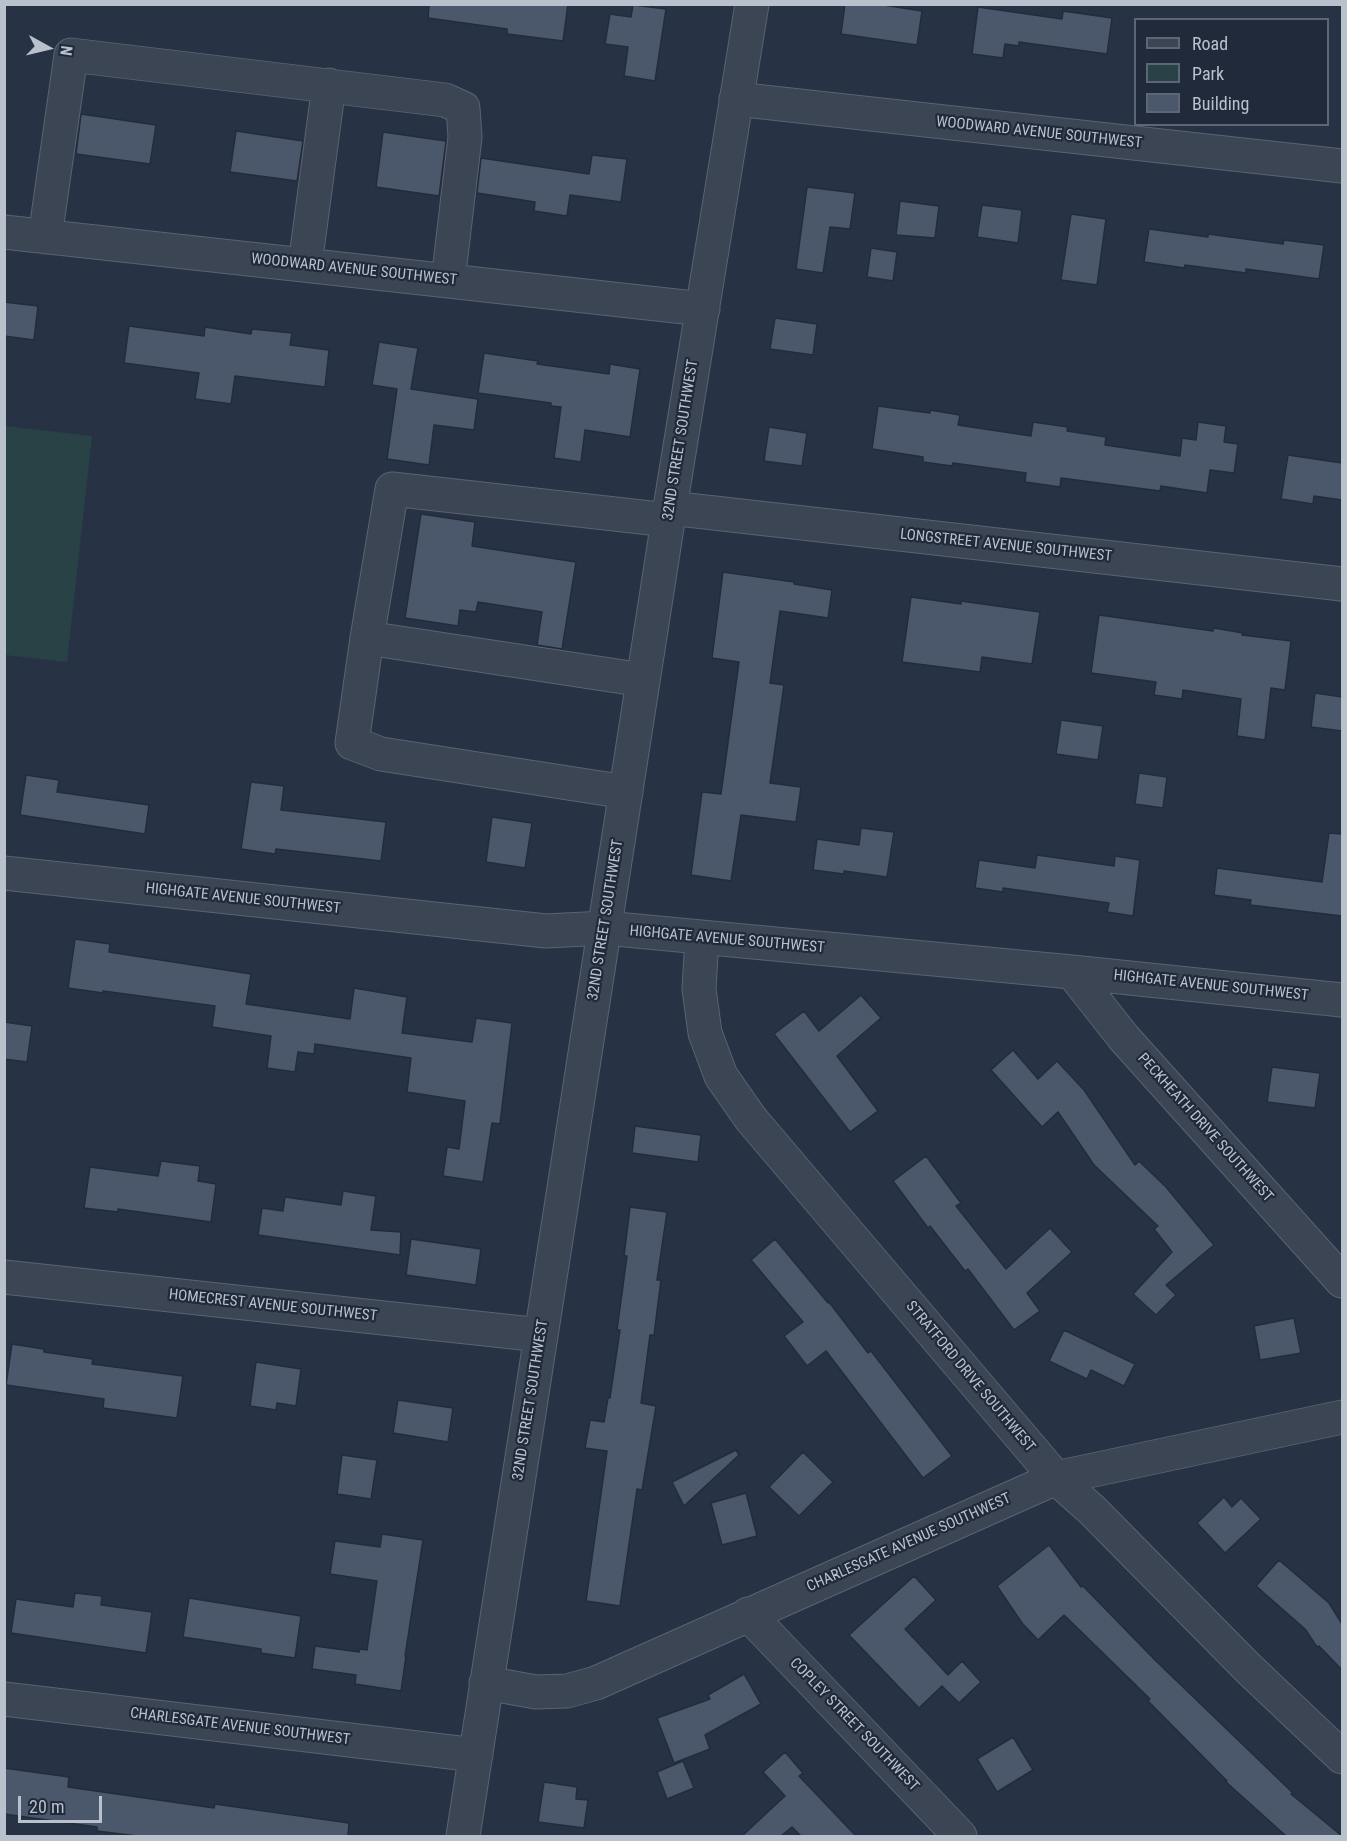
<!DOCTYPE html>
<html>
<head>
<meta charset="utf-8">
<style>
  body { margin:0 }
  #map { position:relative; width:1347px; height:1841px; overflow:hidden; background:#273345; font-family:"Roboto Condensed",sans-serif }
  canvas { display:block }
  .frame { position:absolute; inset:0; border:6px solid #b9c1cd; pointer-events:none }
  .legend { position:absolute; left:1134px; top:18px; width:195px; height:108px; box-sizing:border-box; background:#202a3a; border:2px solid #5d6675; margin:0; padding:8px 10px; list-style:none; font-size:18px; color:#b9c1cd }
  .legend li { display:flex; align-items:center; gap:12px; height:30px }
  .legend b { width:30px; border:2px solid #5d6675 }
  .north { position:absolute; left:18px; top:18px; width:60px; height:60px; -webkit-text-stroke:4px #202a3a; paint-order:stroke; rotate:98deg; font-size:16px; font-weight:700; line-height:24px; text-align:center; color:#b9c1cd }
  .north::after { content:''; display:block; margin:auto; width:21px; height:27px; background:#b9c1cd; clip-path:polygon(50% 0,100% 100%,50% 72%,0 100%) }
  .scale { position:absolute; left:18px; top:1796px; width:84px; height:27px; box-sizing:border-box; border:3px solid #b9c1cd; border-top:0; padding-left:8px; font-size:18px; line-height:21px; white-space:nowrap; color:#b9c1cd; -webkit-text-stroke:4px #202a3a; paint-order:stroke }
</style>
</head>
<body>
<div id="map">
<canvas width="1347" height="1841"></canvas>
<div class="frame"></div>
<ul class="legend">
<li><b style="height:8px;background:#3b4554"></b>Road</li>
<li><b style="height:16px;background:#294246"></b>Park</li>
<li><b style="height:16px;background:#4b576b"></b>Building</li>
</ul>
<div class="north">N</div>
<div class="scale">20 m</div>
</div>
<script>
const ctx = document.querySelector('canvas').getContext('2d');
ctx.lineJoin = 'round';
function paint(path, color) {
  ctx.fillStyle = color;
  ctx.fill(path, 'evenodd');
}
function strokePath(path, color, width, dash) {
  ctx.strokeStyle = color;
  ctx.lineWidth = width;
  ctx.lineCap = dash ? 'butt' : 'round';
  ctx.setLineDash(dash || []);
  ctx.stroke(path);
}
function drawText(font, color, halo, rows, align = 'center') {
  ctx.font = font + ' "Roboto Condensed",sans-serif';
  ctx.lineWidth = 4.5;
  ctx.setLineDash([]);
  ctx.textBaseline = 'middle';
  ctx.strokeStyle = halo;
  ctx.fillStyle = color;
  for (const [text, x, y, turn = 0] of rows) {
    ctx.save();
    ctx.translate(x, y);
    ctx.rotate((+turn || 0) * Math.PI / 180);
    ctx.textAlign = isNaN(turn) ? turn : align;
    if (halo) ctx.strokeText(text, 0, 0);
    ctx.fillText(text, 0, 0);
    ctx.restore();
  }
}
const green = new Path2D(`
  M5 426 92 436 67 662 5 655Z`);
const building = new Path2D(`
  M429 4H568L563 41 507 34V29L428 18Z
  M845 4H877L922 11 917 45 841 34Z
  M633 5 666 9 655 81 624 76 628 47 605 44 610 14 631 17Z
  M978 7 1062 19 1063 11 1112 18 1107 54 1019 42V46L1005 44 1003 58 972 54Z
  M81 114 156 125 150 164 76 154Z
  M236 131 303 141 297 181 230 172Z
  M383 132 446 141 439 196 376 187Z
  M592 155 627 159 621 202 570 195 567 216 534 211 535 202 477 193 481 158 589 174Z
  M807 187 855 193 850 229 830 227 823 273 796 269Z
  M900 201 939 206 935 238 896 235Z
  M982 205 1022 210 1018 243 977 237Z
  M1071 214 1106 219 1097 285 1061 280Z
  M1149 229 1208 237V234L1283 244 1284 240 1324 245 1319 279 1246 269V273L1185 265 1184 268 1144 262Z
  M871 248 897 252 893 281 867 277Z
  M4 302 38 306 34 340 4 336Z
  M775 318 817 324 813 355 770 349Z
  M129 326 204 336 205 327 251 334 252 329 292 333 290 345 329 350 325 387 235 376 231 404 195 399 199 373 124 363Z
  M379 342 418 348 411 389 478 399 474 430 434 425 429 465 387 459 397 389 372 385Z
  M484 353 538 361 537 364 609 374 610 364 640 369 630 437 585 430 581 462 554 458 561 407 551 406V403L478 393Z
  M878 406 930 413V410L960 415 958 425 1031 436 1033 422 1068 427 1067 431 1106 437 1105 445 1180 456 1182 438 1196 440 1198 422 1226 426 1224 442 1238 444 1234 473 1210 470 1207 493 1161 486 1160 491 1061 478 1060 487 1025 482 1026 473 953 463 952 466 923 462V457L872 449Z
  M769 427 807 433 802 466 764 461Z
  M1288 455 1342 463V500L1314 496 1313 504 1281 499Z
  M421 514 475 522 472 546 576 562 562 649 537 645 542 612 478 602 476 612 460 610 458 626 405 618Z
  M723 572 794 582V584L832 590 828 618 780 611 770 683 784 685 770 783 801 787 796 822 741 815 731 881 691 875 702 792 721 794 739 662 712 658Z
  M911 597 961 604V601L1040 612 1032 664 982 657 980 672 902 662Z
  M1099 615 1213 631 1214 628 1243 633 1242 635 1291 641 1285 690 1271 688 1265 740 1237 736 1241 699 1183 690 1182 699 1154 695 1156 682 1091 673Z
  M1315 693 1342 697V731L1311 727Z
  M1061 720 1103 726 1098 760 1056 754Z
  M1139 773 1167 777 1163 808 1135 804Z
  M26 775 59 780 57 792 149 805 145 834 20 815Z
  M251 782 284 786 281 810 386 822 381 861 276 849 275 854 241 849Z
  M492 817 532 823 525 868 486 862Z
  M861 828 894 832 887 877 844 871V874L813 870 817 839 859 845Z
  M1329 833 1342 834V916L1250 905 1251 900 1214 895 1217 868 1322 882Z
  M1037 855 1114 866 1115 856 1140 860 1133 916 1107 912 1109 903 1003 888V892L975 888 979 860 1035 868Z
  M75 939 110 944 109 952 251 974 246 1004 350 1019 354 988 407 997 402 1033 472 1042 476 1018 512 1023 500 1124 492 1123 483 1182 443 1176 447 1147 459 1149 465 1101 407 1092 411 1058 315 1044 314 1054 298 1052 295 1072 267 1068 271 1036 212 1027 215 1006 103 991V993L68 988Z
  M861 995 881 1018 837 1056 878 1111 850 1132 774 1034 804 1011 819 1031Z
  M4 1022 32 1026 27 1062 4 1059Z
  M1013 1050 1038 1079 1057 1061 1084 1090 1135 1165 1139 1161 1166 1187 1214 1245 1166 1285 1176 1295 1156 1315 1133 1294 1172 1252 1154 1229 1158 1226 1094 1165 1058 1112 1042 1127 991 1070Z
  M1272 1067 1320 1073 1315 1108 1267 1102Z
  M635 1126 701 1135 698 1162 632 1153Z
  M926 1156 961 1203 956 1206 1006 1269 1050 1228 1072 1252 1027 1293 1040 1311 1014 1330 968 1269 965 1271 930 1226 928 1228 893 1181Z
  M161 1161 200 1166 198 1181 216 1184 211 1222 118 1209V1212L84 1208 90 1167 158 1176Z
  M343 1191 376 1196 371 1230 401 1232 400 1255 258 1235 262 1208 283 1211 285 1197 341 1205Z
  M630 1207 667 1212 657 1280H661L654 1335H650L641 1403 656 1406 642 1490 637 1489 620 1606 586 1601 607 1451 585 1448 590 1420 604 1422 608 1398H610L620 1330H617L627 1256H624Z
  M411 1239 481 1249 476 1285 406 1275Z
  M775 1239 828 1303 829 1302 868 1353 871 1351 952 1456 923 1478 826 1351 807 1366 784 1336 803 1322 751 1260Z
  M1294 1318 1301 1353 1260 1360 1254 1326Z
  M1064 1330 1135 1364 1124 1386 1091 1370 1087 1379 1049 1361Z
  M12 1344 44 1349V1352L93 1359 92 1364 183 1376 177 1418 103 1408 104 1399 6 1385Z
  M256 1362 301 1369 296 1406 277 1403 276 1410 250 1406Z
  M398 1400 453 1408 448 1442 393 1433Z
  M736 1450 739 1455 684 1506 672 1482Z
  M803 1452 833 1482 799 1516 769 1487Z
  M342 1455 377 1460 371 1499 337 1494Z
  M746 1493 757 1536 722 1545 711 1503Z
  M1224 1497 1232 1507 1241 1498 1261 1519 1225 1553 1197 1523Z
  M382 1534 423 1540 405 1656H406L401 1691 355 1684 356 1675 312 1669 315 1646 359 1652 360 1649 367 1650 377 1581 330 1574 335 1541 380 1547Z
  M1049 1545 1081 1587 1083 1586 1155 1660 1293 1793 1291 1794 1342 1836H1286L1226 1782 1227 1781 1148 1701 1150 1699 1064 1615 1038 1640 1022 1623 997 1586Z
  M1279 1560 1329 1603 1342 1624V1670L1319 1646 1317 1647 1305 1629 1256 1586Z
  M914 1576 936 1600 905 1629 948 1675 962 1661 981 1682 959 1703 942 1686 919 1708 849 1635Z
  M75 1593 102 1596 101 1605 152 1612 146 1653 11 1633 16 1599 73 1607Z
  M189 1598 301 1616 295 1658 261 1653V1649L183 1637Z
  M744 1674 761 1704 705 1735 710 1749 674 1763 657 1718 710 1699 708 1695Z
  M1013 1737 1033 1770 997 1792 977 1759Z
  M785 1752 803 1773 799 1776 856 1836H801L792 1827 781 1836H742L785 1796 763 1772Z
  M683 1761 694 1788 667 1799 657 1772Z
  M4 1768 69 1777 68 1787 214 1808 215 1804 349 1823 348 1836H137L97 1831V1827L4 1814Z
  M544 1782 577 1787 576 1799 588 1800 584 1828 538 1822Z`);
const minor = new Path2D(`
  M736 99 1342 166
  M4 232 703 309
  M45 237 71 55 445 100 463 108 465 137 448 281
  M305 265 329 85
  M670 508 1342 584
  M367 638 352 743 381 754 626 792
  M643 680 367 638 392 489 668 520
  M4 873 546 931 605 928 1072 972 1342 1000
  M702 938 699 989 705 1033 721 1076 751 1119 1056 1478 1092 1510 1248 1668 1342 1757
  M1072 972 1124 1038 1342 1281
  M4 1277 541 1335
  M748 1614 960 1836
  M486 1683 536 1692 567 1691 596 1683 1056 1478 1342 1417
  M4 1699 476 1755
  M463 1836 670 508 752 4`);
const streetNames = [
  ["WOODWARD AVENUE SOUTHWEST",1039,133,6],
  ["WOODWARD AVENUE SOUTHWEST",354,270,6],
  ["32ND STREET SOUTHWEST",681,440,-81],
  ["LONGSTREET AVENUE SOUTHWEST",1006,546,6],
  ["HIGHGATE AVENUE SOUTHWEST",243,899,6],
  ["32ND STREET SOUTHWEST",606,920,-81],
  ["HIGHGATE AVENUE SOUTHWEST",727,940,5],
  ["HIGHGATE AVENUE SOUTHWEST",1211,986,6],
  ["PECKHEATH DRIVE SOUTHWEST",1205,1128,48],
  ["HOMECREST AVENUE SOUTHWEST",273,1306,6],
  ["STRATFORD DRIVE SOUTHWEST",970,1377,50],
  ["32ND STREET SOUTHWEST",531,1400,-81],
  ["CHARLESGATE AVENUE SOUTHWEST",909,1543,-24],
  ["COPLEY STREET SOUTHWEST",854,1725,46],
  ["CHARLESGATE AVENUE SOUTHWEST",240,1727,7]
];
paint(green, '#294246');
paint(building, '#4b576b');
strokePath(building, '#222c3c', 1.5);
strokePath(minor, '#5a6371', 35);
strokePath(minor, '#3b4554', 33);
drawText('15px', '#b9c1cd', '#202a3a', streetNames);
</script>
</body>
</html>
